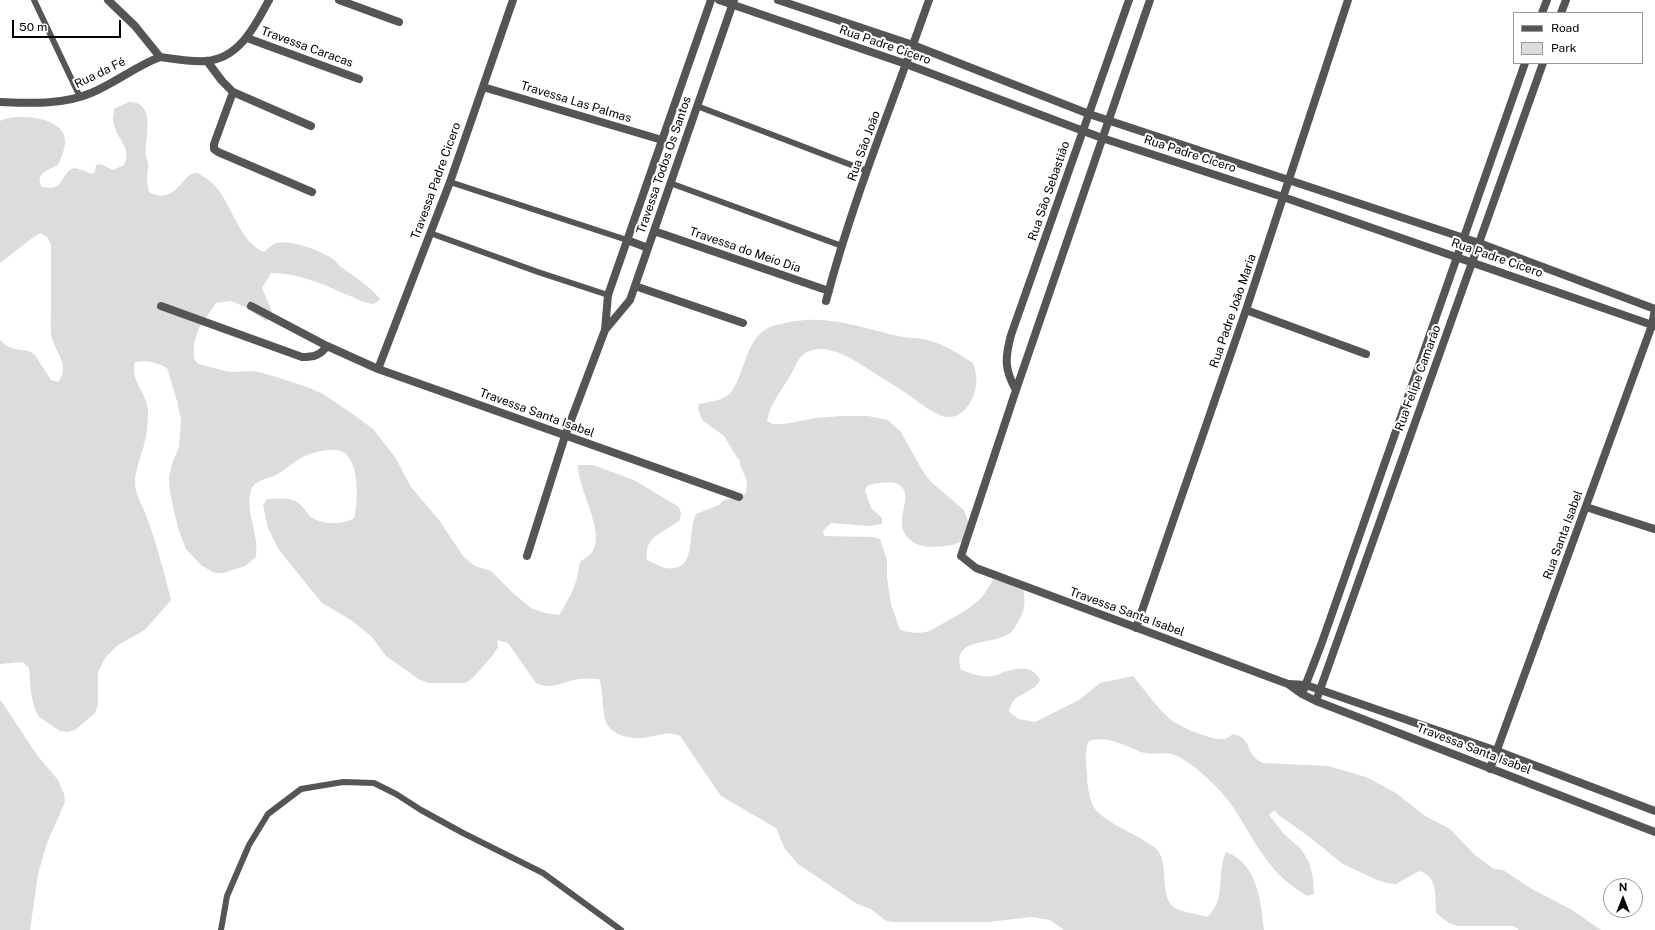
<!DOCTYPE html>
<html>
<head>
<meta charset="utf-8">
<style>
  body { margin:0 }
  #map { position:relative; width:1655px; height:930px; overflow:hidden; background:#fff; font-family:"Public Sans",sans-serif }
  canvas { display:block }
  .legend { position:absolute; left:1513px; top:12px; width:130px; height:52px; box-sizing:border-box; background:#fff; border:1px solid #999; margin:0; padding:5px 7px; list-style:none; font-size:12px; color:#000 }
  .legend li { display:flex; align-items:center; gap:8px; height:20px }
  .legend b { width:20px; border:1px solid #999 }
  .north { position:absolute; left:1603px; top:878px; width:40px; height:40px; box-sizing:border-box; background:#fff; border:1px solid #999; border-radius:50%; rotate:0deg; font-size:11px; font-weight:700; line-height:16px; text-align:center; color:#000 }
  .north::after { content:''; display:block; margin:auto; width:14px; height:18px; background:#000; clip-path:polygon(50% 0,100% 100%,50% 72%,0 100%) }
  .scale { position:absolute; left:12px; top:20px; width:109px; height:18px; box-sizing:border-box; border:2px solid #000; border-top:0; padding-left:5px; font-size:12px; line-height:14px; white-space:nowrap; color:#000; -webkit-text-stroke:3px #fff; paint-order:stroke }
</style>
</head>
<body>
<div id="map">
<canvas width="1655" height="930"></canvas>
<ul class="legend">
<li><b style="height:5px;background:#555"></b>Road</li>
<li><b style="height:11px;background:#dcdcdc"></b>Park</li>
</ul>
<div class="north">N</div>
<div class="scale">50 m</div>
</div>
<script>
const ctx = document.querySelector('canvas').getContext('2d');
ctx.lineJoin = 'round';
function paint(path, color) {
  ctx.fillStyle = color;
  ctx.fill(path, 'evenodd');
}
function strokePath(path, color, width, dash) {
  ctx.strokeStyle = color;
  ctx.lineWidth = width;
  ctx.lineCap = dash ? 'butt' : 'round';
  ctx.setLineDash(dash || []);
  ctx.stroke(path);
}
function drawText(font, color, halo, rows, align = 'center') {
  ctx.font = font + ' "Public Sans",sans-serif';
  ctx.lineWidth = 4;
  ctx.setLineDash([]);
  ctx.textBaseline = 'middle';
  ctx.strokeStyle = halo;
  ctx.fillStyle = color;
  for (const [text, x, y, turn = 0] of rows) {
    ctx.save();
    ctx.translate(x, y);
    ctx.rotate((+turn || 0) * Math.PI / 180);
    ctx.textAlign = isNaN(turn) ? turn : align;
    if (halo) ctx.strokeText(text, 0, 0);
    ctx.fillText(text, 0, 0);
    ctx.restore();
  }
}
const green = new Path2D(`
  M129 102C158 102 144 139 146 156 146 159 148 161 148 164 149 168 147 173 147 177 147 182 148 187 149 192 178 207 182 170 198 173 200 174 203 177 206 178 232 195 235 240 264 252 268 249 272 244 277 243 289 239 322 251 333 259 337 262 340 267 344 269 357 279 370 286 380 299L374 304C363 303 356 298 345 294 321 283 297 273 271 273L262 288 271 309 273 317 266 321 245 307 231 301 216 303 199 328 194 343V358L198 364 230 372 254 371 270 375 307 387 323 394 354 415 373 429 395 457 411 487 439 520 463 556 475 566 491 571 513 593 531 608 545 613 559 615C571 596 577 584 580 562 583 559 590 556 592 552 606 532 578 491 578 465H593L634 480 679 507 681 513 680 520C665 533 644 534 647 560 653 562 659 567 665 568 699 573 686 533 696 514L719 505 724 500 740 498 746 493 747 481 740 465V460L738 459 724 436 702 420 698 409 699 404C709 402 720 401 728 395 740 387 745 349 758 336 765 328 771 326 781 324 826 312 861 328 903 337 912 338 922 338 930 341 946 345 960 355 973 363 978 379 978 386 971 401 966 410 958 418 947 417 937 416 921 404 913 398 904 391 893 385 882 378 866 368 848 354 829 350 820 348 813 349 805 353 797 358 795 369 790 376 782 390 769 405 767 421L773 424H784L816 418 841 416H868L888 420 901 432 922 470 931 482 964 510 972 532C965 542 957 544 946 546 931 547 920 549 908 538 892 521 914 499 901 486 892 479 878 484 868 485L865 490 871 508 882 518V524L869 526 831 523 823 531 824 536 873 537 880 539 887 560V578L891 604 900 630C910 633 920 634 930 631 947 620 968 612 982 597 987 591 990 583 996 577L1023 588C1025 599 1026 608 1020 618 1017 624 1015 629 1010 633 993 646 951 636 961 670 971 673 981 678 992 676 997 676 1002 672 1007 671 1021 667 1033 666 1040 680 1032 696 1012 691 1009 712L1019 719 1035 722 1079 700 1100 683 1133 676C1145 690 1156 707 1170 719 1180 727 1212 741 1225 739 1228 738 1230 736 1233 734 1254 738 1243 754 1263 763L1328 766 1366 777 1396 793 1425 816 1450 829 1475 855 1494 869 1503 870 1532 889 1572 910 1601 930H1519L1514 926H1458L1449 923 1436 913C1435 896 1438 876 1419 871L1396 884 1386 883 1377 880 1343 864 1308 836 1280 816 1274 810 1269 815 1284 834 1301 849 1309 862 1313 878 1314 894 1307 896C1295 888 1283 880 1274 869 1258 851 1248 830 1235 810 1223 791 1197 766 1177 756 1166 750 1153 756 1141 752 1126 746 1105 735 1089 741 1084 751 1086 762 1087 774 1087 782 1088 792 1091 801 1096 819 1128 830 1143 840 1147 843 1155 846 1158 851 1169 865 1159 898 1175 908 1182 912 1198 914 1207 917 1227 900 1216 873 1226 852 1257 863 1261 901 1264 930H1064L1050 920 1032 917 988 922H893L886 921 871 909 857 904 798 864 785 849 776 828 721 796 680 736C675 734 670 733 665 734 659 734 655 736 649 737 635 740 612 737 606 722 601 708 604 693 599 679 592 679 586 678 579 679 564 681 551 691 536 683L508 643 497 640 498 647 493 655 473 678 465 683H428L420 680 386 656 372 637 351 620 322 603 279 550 268 528 263 505 267 499C276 499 287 497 295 501 302 504 305 511 310 516 319 525 344 525 354 518 358 502 360 462 343 452 334 447 319 451 310 454 295 459 289 468 276 475 268 479 254 480 251 490 246 507 254 525 256 541 257 546 256 552 256 557L245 566 223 573H215L202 566 186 549 178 528 170 493 169 477 173 461 179 447 181 420 177 401 167 368C157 363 147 360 135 362 130 383 147 391 148 411 148 420 147 432 145 441 142 455 135 469 135 483 135 495 144 507 147 518 157 545 164 572 171 600L145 630 118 645 105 658 98 672V705L95 713 75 730 68 732 60 731 39 717 35 710 31 693 29 668 23 662 0 664V340L7 346 15 349 29 351 35 355 51 380 58 382C72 366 54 352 51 334 50 325 51 315 51 306 51 286 51 265 51 245L48 238 41 233 35 236 0 263V121C16 113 62 116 65 139 66 148 61 157 58 165 48 170 34 174 42 187L51 188 58 186C72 166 69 164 92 174L95 172 96 165 100 164 113 170 124 165C132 148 118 141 114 125 112 120 114 114 114 109Z
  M0 699 37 755 58 780 64 794 65 802 47 843 38 874 30 930H0Z`);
const lane = new Path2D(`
  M34 0 80 97
  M697 106 867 171
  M450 182 627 240
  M670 183 842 246
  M430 233 538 272 608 295
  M221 930 227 896 249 845 268 814 301 789 343 782 374 783 396 794 421 810 463 833 543 873 621 930`);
const street = new Path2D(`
  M108 0 135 26 160 57C175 59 190 62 206 61 239 59 255 26 269 0
  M339 0 399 22
  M719 0 906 64 1102 138 1283 197 1655 326
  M778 0 913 45 1089 114 1479 243 1655 309
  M1150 0 1016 390 961 556 976 568 1288 684 1302 694 1316 701 1655 832
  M1542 13 1547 0
  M1561 13 1566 0
  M247 38 359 79
  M207 61 222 81 233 92 311 126
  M483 87 662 140
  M233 92 214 144V149L218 152 312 192
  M0 102C30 103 63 105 91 93 115 83 136 66 160 57
  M654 231 829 291
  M627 240 648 248
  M635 286 743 323
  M826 301C853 198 894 100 929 0
  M161 306 302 357C313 357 320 356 327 346
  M251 306 327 346 378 369 739 497
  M1246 310 1366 354
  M605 330 630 300 734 0
  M378 369 450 182 513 0
  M1016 390C1004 369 1005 358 1011 335L1129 0
  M1586 507 1654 529
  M527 556 565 436 605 330 608 295 711 0
  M1136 628 1246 310 1348 0
  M1289 684 1306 685 1497 751 1655 811
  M1302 694 1321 645 1525 63
  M1316 701 1543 63
  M1490 769 1652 325 1655 309`);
const streetNames = [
  ["Rua Padre Cícero",885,45,19],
  ["Travessa Caracas",307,47,20],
  ["Rua da Fé",100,73,-26],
  ["Travessa Las Palmas",576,102,17],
  ["Rua São João",864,146,-70],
  ["Rua Padre Cícero",1190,154,18],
  ["Travessa Todos Os Santos",664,165,-71],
  ["Travessa Padre Cicero",436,181,-70],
  ["Rua São Sebastião",1049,191,-71],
  ["Travessa do Meio Dia",745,250,19],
  ["Rua Padre Cícero",1497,258,19],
  ["Rua Padre João Maria",1233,311,-71],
  ["Rua Felipe Camarão",1418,378,-70],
  ["Travessa Santa Isabel",537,413,20],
  ["Rua Santa Isabel",1563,535,-70],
  ["Travessa Santa Isabel",1127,612,20],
  ["Travessa Santa Isabel",1474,749,21]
];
paint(green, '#dcdcdc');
strokePath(lane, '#555', 6);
strokePath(street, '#555', 8);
drawText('12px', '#000', '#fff', streetNames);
</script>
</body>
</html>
